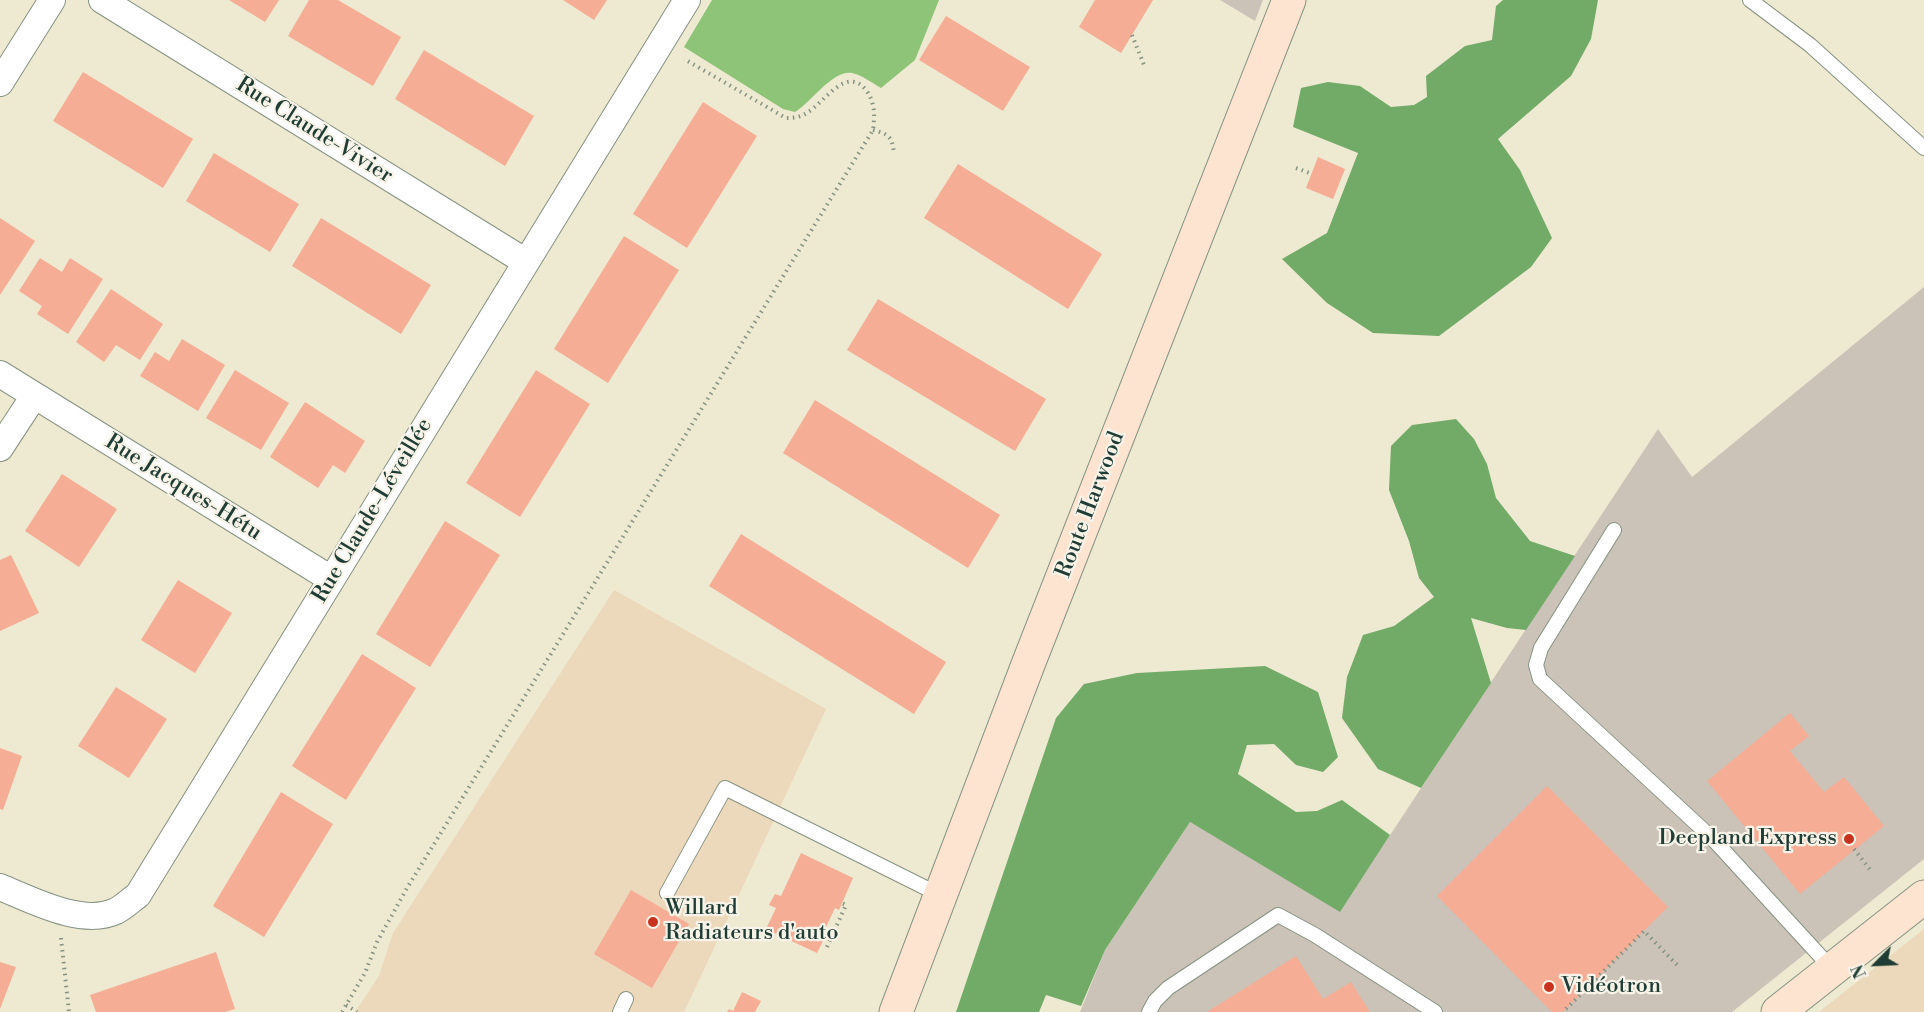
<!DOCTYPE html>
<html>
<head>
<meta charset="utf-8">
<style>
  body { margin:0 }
  #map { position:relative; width:1924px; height:1012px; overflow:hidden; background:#eee9d1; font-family:"Libre Bodoni",serif }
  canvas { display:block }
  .north { position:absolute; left:1846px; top:934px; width:60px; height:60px; -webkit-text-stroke:4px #f7f3e8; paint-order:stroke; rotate:246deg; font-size:16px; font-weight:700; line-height:24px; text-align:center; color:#1f3d34 }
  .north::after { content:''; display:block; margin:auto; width:21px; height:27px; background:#1f3d34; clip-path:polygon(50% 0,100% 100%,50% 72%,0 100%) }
</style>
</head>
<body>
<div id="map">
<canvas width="1924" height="1012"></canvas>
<div class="north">N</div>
</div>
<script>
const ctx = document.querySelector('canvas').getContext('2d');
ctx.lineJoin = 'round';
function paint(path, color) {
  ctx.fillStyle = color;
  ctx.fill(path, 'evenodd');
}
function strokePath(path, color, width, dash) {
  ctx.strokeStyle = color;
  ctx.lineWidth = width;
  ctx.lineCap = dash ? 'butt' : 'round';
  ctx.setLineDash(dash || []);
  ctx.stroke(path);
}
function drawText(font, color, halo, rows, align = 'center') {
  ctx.font = font + ' "Libre Bodoni",serif';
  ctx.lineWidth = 4.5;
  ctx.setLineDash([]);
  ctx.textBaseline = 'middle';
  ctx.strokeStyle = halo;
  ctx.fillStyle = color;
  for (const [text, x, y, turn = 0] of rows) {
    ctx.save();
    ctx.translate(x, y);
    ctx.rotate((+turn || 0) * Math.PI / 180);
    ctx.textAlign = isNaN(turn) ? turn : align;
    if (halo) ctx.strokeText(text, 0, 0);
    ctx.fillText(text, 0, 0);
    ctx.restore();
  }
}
const built = new Path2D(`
  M614 590 826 709 684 1012H355L379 976 393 933Z
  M1924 929V1012H1819Z`);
const industrial = new Path2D(`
  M1220 0H1263L1255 21Z
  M1924 287V859L1732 1012H1080L1105 950 1190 822 1340 911 1658 429 1692 477Z`);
const green = new Path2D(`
  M712 0H939L915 60 881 88C872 83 862 75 852 73 832 70 812 102 795 112L783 109 684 47Z`);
const forest = new Path2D(`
  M1503 0H1598L1591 39 1571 76 1498 139 1520 170 1552 238 1531 267 1439 336 1373 333 1327 303 1282 259 1327 233 1358 153 1293 127 1301 88 1328 82 1360 86 1391 107 1414 105 1427 97 1426 76 1465 46 1492 40 1496 6Z
  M1456 419 1474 439 1487 464 1496 498 1530 541 1575 556 1526 630 1507 628 1471 618 1491 683 1421 788 1378 769 1342 718 1347 677 1363 635 1394 626 1434 597 1419 578 1409 541 1389 490 1391 446 1412 425Z
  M1265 666 1318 692 1338 757 1323 772 1296 765 1274 744 1247 745 1238 774 1296 812 1317 811 1342 800 1390 835 1340 912 1190 822 1105 950 1081 1006 1046 995 1039 1012H956L1056 718 1084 684 1137 673Z`);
const building = new Path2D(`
  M229 0H279L265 22Z
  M309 0H338L401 37 373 86 288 36Z
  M563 0H607L594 20Z
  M1095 0H1153L1121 53 1079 27Z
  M946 16 1030 67 1003 111 919 60Z
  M424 50 534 116 505 166 395 99Z
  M83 72 193 139 163 188 53 121Z
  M703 102 757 136 687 248 633 214Z
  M214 153 299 204 270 252 186 201Z
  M1318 157 1345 169 1333 199 1306 188Z
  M958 164 1102 254 1068 309 924 218Z
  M0 218 35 241 0 295Z
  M321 218 431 285 401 334 292 266Z
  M624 236 679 270 608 383 554 349Z
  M40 258 62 272 70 258 103 279 68 334 37 314 42 306 19 291Z
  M111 289 163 324 140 360 116 345 104 362 76 342Z
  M878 299 1046 399 1015 451 847 350Z
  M182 339 225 365 198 411 140 376 155 352 169 361Z
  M235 370 289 403 261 450 206 418Z
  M536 370 590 404 520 517 466 483Z
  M815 400 1000 515 968 568 783 453Z
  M305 402 365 441 345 473 333 465 318 488 270 457Z
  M62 474 117 509 79 567 25 531Z
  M445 521 500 555 430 667 376 634Z
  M741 534 946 662 914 714 709 586Z
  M11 555 39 613 0 631V560Z
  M178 580 232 613 195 673 141 640Z
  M362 654 416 688 346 800 292 766Z
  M116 687 167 719 129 778 78 746Z
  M1790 713 1809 736 1790 751 1824 792 1844 777 1884 826 1800 894 1707 781Z
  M0 748 22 756 3 810 0 809Z
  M1547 786 1668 907 1563 1012H1552L1437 896Z
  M281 792 333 824 264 937 213 906Z
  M801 853 853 878 839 910 835 908 826 927 829 929 817 953 766 929 776 908 769 905 775 894 781 896Z
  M631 890 689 924 652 988 594 954Z
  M216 952 235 1009 225 1012H96L90 995Z
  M1296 956 1323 999 1351 982 1370 1012H1207Z
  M0 962 16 967 0 1009Z
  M742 992 761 1001 755 1012H727L729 1009 733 1011Z`);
const path = new Path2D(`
  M1132 35 1144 65
  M873 130C889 134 892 137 894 153
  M1296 168 1312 174
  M1854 849 1872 872
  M61 938 69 1012
  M827 947 846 905 842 903
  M346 1005 357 1012
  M1566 1009 1644 931 1679 967
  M342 1012 365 973 377 942 407 888 873 130C875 116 875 102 866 90 846 65 824 103 808 112 801 117 795 118 786 118L684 59`);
const lane = new Path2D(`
  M1750 0 1810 45 1924 148
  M1614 530 1541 648 1536 665 1540 679 1713 839 1833 970
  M667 893 725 788 940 895
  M620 1012 626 999
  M1149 1012 1155 1001 1168 988 1278 915 1315 935 1435 1012`);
const street = new Path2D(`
  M102 0 526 262
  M0 83 52 0
  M0 374 331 579
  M0 448 34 396
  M0 887C32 900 82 927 116 911 124 907 131 900 138 895L687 0`);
const secondary = new Path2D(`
  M896 1012 1029 662 1289 0
  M1778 1012 1924 897`);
const markers = [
  [1849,839,6,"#c8321e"],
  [653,922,6,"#c8321e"],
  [1549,987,6,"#c8321e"]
];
const streetNames = [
  ["Rue Claude-Vivier",314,131,32],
  ["Rue Jacques-Hétu",183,488,32],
  ["Route Harwood",1091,505,-69],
  ["Rue Claude-Léveillée",373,511,-59]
];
const poiNames = [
  ["Deepland Express",1837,839,"right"],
  ["Willard",665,909],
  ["Radiateurs d'auto",665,934],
  ["Vidéotron",1561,987]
];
paint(built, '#ecd8ba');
paint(industrial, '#cbc3b8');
paint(green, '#8dc477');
paint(forest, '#72aa68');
paint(building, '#f5ad95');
strokePath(lane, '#869382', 16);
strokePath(street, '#869382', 28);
strokePath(secondary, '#869382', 35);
strokePath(path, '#869382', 4, [1.5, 4.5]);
strokePath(lane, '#fff', 14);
strokePath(street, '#fff', 26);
strokePath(secondary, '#fde4d1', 33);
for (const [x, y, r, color] of markers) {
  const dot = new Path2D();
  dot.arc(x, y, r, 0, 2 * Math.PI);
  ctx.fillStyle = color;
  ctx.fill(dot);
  strokePath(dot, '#f7f3e8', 2);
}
drawText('22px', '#1f3d34', '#f7f3e8', streetNames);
drawText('22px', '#1f3d34', '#f7f3e8', poiNames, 'left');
</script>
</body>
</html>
